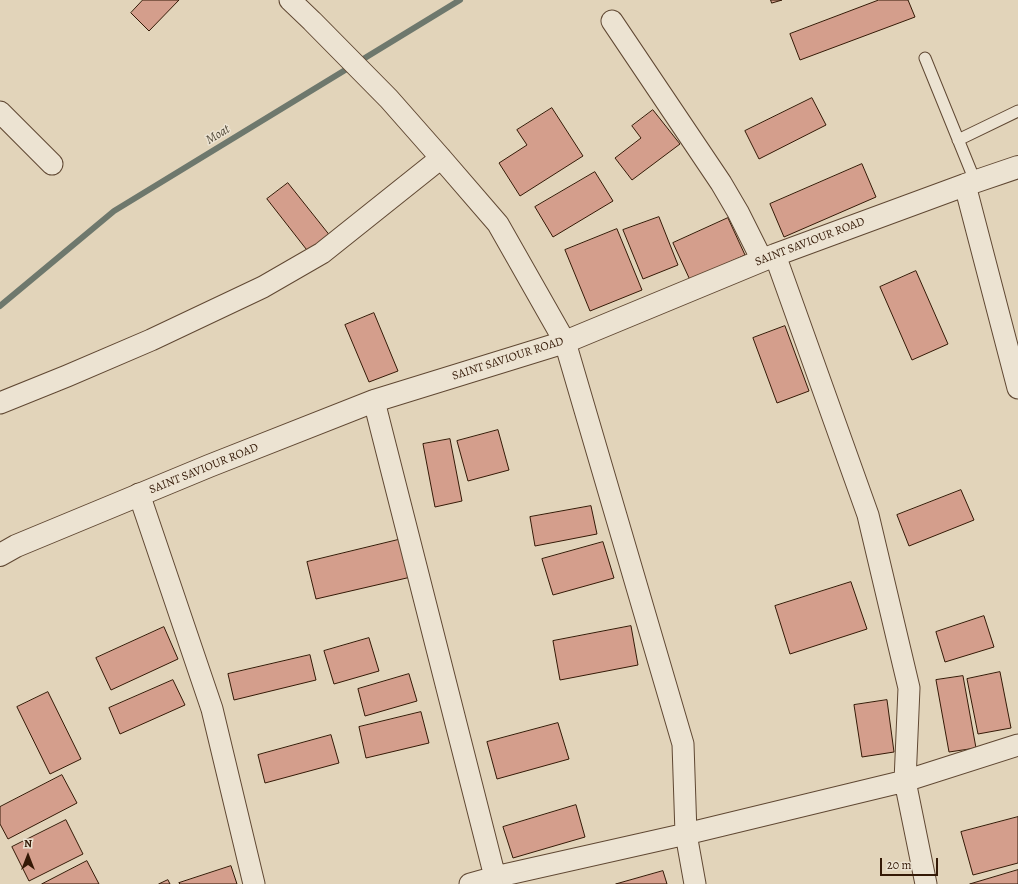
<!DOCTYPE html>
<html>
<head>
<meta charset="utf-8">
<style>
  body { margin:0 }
  #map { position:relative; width:1018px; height:884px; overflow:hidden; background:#e2d4ba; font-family:Alegreya,serif }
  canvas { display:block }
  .north { position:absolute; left:8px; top:836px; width:40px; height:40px; -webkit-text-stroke:3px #ece3d2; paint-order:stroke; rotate:0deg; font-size:11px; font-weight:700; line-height:16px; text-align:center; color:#341906 }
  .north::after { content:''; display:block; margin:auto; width:14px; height:18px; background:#341906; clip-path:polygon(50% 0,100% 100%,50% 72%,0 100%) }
  .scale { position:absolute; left:880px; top:858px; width:58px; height:18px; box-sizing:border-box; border:2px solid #341906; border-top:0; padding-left:5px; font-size:12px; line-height:14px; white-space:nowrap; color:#341906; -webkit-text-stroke:3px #ece3d2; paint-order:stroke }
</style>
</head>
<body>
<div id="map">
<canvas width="1018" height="884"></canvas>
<div class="north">N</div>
<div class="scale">20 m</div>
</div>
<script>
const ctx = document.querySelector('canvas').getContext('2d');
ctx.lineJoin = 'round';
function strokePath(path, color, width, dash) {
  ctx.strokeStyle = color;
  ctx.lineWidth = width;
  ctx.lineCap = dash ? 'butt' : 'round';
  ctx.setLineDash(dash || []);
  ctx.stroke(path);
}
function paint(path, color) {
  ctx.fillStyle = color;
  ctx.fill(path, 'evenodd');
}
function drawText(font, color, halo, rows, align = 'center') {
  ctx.font = font + ' Alegreya,serif';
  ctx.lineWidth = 3;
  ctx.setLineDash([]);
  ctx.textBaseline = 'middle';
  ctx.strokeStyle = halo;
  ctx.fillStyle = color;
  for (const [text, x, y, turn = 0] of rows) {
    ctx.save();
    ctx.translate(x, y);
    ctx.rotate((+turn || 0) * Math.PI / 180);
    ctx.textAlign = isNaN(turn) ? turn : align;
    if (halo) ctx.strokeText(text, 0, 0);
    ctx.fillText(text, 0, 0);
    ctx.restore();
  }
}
const stream = new Path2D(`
  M0 306 114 211 460 0`);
const building = new Path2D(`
  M143 0H179L149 31 131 13Z
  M771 0H782L772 3Z
  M879 0H908L915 17 800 60 790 34Z
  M812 98 826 125 759 159 745 131Z
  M552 108 583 156 520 196 499 163 527 145 517 130Z
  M653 110 680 144 632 180 615 158 641 138 632 126Z
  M862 164 876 197 784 237 770 204Z
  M595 172 613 201 553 237 535 207Z
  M288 183 331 237 310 254 267 199Z
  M659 217 678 265 643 279 623 230Z
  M728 218 745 255 690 280 673 243Z
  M617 229 642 290 590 311 565 250Z
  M916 271 948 344 912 360 880 287Z
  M374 313 398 371 369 382 345 325Z
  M785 326 809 391 777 403 753 338Z
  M498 430 509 470 468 481 457 441Z
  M450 439 462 501 435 507 423 444Z
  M961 490 974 520 909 546 897 515Z
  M591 506 597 534 535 546 530 517Z
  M402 539 411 577 316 599 307 562Z
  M603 542 614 578 553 595 542 559Z
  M851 582 867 629 790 654 775 606Z
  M984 616 994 647 945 662 936 632Z
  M631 626 638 665 560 680 553 641Z
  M164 627 178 659 111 690 96 658Z
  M369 638 379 671 334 684 324 651Z
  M310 655 316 680 234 700 228 674Z
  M1000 672 1011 728 978 734 967 679Z
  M409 674 417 701 365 716 358 689Z
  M963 676 976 748 949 752 936 680Z
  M173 680 185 705 120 734 109 708Z
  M48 692 81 759 50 774 17 707Z
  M887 700 894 752 862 757 854 705Z
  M421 712 429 743 366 758 359 727Z
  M558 723 569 759 497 779 487 742Z
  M331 735 339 763 265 783 258 755Z
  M62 775 77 803 8 839 0 824V807Z
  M576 805 585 837 513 858 503 827Z
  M1018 817V863L973 875 961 832Z
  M66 820 83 854 29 881 12 847Z
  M87 861 99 884H42Z
  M231 866 237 884H180L179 883Z
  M1018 870V884H970Z
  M663 871 667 884H616Z
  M168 880 170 884H159Z`);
const service = new Path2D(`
  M925 58 975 181
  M958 140 1018 111`);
const minor = new Path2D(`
  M290 0 312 21 389 99 441 158 498 224 565 342 683 744 686 834 695 884
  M612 21 721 183 738 212 762 260
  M0 112 52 164
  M965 185 1018 388
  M775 255 868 515 909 688 905 781 926 884
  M374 401 495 877
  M0 403 67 376 151 340 263 287 322 253 441 158
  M139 494 212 709 254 884
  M470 884 495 877 686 834 905 781 1018 745`);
const tertiary = new Path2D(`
  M0 555 16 546 209 466 374 401 565 342 775 255 965 185 1018 167`);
const streetNames = [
  ["SAINT SAVIOUR ROAD",810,242,-21],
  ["SAINT SAVIOUR ROAD",508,359,-18],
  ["SAINT SAVIOUR ROAD",204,469,-22]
];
const waterNames = [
  ["Moat",218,135,-31]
];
strokePath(stream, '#6e786d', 6);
paint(building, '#d49e8c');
strokePath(building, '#341906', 1);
strokePath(service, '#604833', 13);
strokePath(minor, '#604833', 23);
strokePath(tertiary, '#604833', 24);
strokePath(service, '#ece3d2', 11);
strokePath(minor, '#ece3d2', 21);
strokePath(tertiary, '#ece3d2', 22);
drawText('12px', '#341906', '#ece3d2', streetNames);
drawText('italic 13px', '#514939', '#ece3d2', waterNames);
</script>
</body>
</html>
